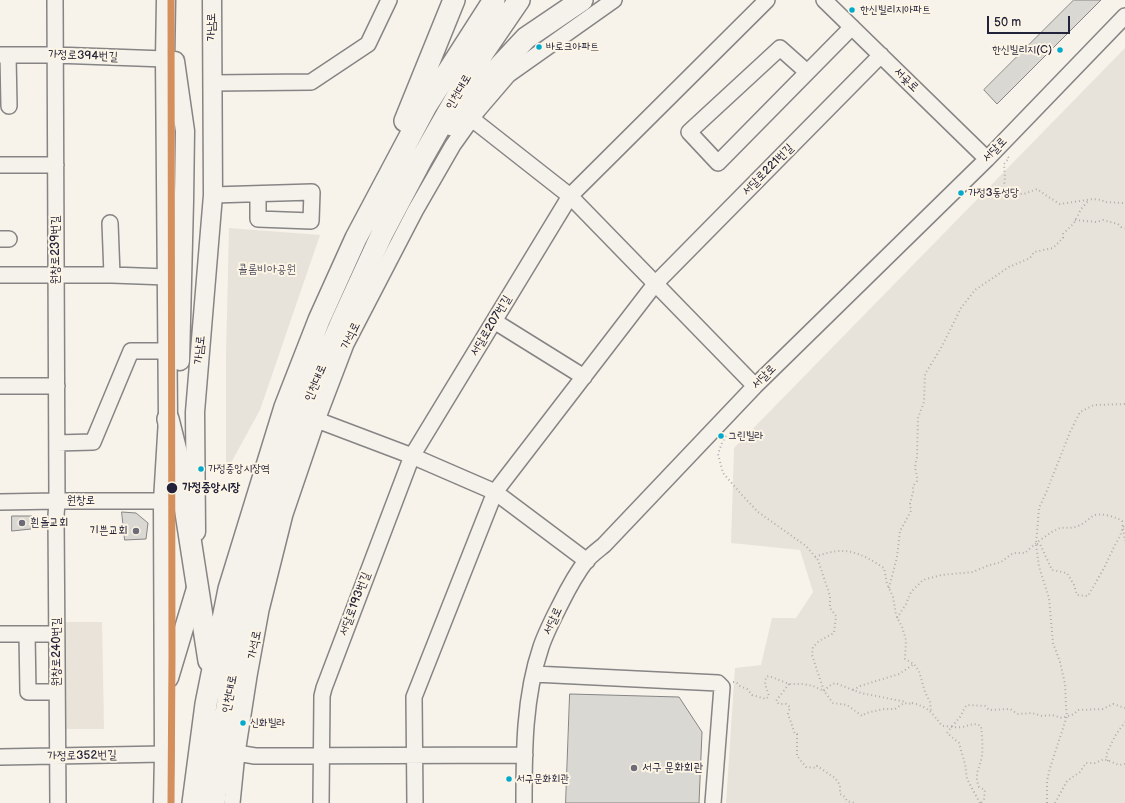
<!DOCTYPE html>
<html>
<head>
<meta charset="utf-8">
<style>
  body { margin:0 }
  #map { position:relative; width:1125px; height:803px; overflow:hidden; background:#f7f3ea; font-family:"Balsamiq Sans",sans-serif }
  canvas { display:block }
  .scale { position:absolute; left:987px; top:16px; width:83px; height:18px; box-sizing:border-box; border:2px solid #22223b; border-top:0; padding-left:5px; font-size:12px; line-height:14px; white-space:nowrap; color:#22223b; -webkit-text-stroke:3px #fcf5e5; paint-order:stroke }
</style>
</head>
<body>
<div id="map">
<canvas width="1125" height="803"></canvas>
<div class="scale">50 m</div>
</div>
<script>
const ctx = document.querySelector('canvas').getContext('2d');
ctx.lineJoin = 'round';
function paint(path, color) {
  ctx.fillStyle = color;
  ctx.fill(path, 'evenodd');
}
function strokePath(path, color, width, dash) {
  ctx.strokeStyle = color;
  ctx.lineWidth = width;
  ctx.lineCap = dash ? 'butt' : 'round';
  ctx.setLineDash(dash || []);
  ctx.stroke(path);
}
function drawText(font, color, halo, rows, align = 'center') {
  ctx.font = font + ' "Balsamiq Sans","Poor Story",sans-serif';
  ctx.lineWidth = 4;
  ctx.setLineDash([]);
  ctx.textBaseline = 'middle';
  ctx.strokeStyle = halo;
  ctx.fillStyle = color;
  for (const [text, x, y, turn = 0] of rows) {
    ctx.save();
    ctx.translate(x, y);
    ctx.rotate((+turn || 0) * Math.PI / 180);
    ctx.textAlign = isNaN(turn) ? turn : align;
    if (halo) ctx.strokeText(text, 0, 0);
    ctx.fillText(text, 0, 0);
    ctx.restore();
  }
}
const built = new Path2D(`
  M63 622H102L104 729H66Z`);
const green = new Path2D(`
  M1125 48V803H726L735 668 761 665 772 618H796L813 592 800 550 731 543 734 448Z
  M229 228 320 235 260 410 226 472V355Z`);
const building = new Path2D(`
  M1074 0H1101L997 104 984 90Z
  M122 512 136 513 148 523 146 539 125 540Z
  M12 516H32L31 529 12 531Z
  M570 694 679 697 702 732 699 803H566Z`);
const path = new Path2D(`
  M1008 157 1009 158 1004 164 1005 178 1003 193 1024 194 1037 189 1050 198 1060 204 1093 199 1102 200 1104 202 1123 203 1125 202
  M1075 220 1096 222 1103 220 1118 224 1121 227 1125 228
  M726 436 722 443 718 454 723 473 742 495 758 512 806 546 818 560 830 596V608L836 616 834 633 819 641 813 647 812 655 824 691 833 703 847 705 862 716 866 713 884 709H895L904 703 913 704
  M1037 544H1040L1052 570 1067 573 1074 585 1077 595 1088 596 1104 568 1115 545 1120 536 1123 527 1125 524
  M815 557C845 545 859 552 884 568L887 584 893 597 896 615 902 627 906 640 905 659 914 664 919 671 925 692 930 702 931 712
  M889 588 897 557 900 531 911 511 910 504 913 492V486L917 481V477L915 467 917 457 918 418 924 402 925 374 941 348 961 308 975 290 1009 267 1030 258 1034 252 1053 248 1063 238V234L1074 223 1081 209 1089 200
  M897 618 906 604 911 592 923 580 941 575 973 572 987 566 1001 562 1013 553H1025C1032 546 1051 531 1060 528 1066 527 1072 529 1078 526 1084 524 1088 519 1093 516 1099 512 1117 517 1122 521L1125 541
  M733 682H736L740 686 747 689 752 695 766 699 769 696 765 684 766 677 769 676 789 684H803L813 686 824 691
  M789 684 776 701 779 704H786L790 707 788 714 795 734H797V756L806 767 816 768 817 766 835 778 840 785V794L845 797 847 801 855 803
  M853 690 860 686 899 674 914 664
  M824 691 829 686 835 683 861 693 906 702
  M912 703C929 707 932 713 942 726 948 726 956 728 962 727 969 726 974 722 981 726 982 735 983 746 982 755 981 767 973 773 979 787L985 790 984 799 981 803
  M1108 761 1106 755 1115 736 1125 722
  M980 803 967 779 965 764 959 743 947 733C951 727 956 722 960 717 963 713 963 709 967 705L985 706 989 710 1010 709 1018 714 1032 713 1042 716 1052 715 1062 718 1074 714 1078 710 1103 709 1113 704 1125 708
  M1047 803V781L1050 768 1067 716 1066 706 1065 684 1060 662 1053 643 1049 598 1039 567 1036 544 1039 508 1046 493 1070 432 1080 412 1094 405 1125 404
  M1055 803 1067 781 1080 772 1086 763H1095L1104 759 1119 765 1125 764`);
const minor = new Path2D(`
  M55 0 57 501 56 516 58 803
  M824 0 987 159
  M0 55H55L165 59
  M8 55 9 106
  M807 72 780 48 689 132 718 163 852 27
  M212 83 311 82 368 44 389 0
  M472 119 570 196 755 386
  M0 165H56
  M213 195 312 192 311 221 258 219V194
  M110 223 112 275
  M0 239H9
  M0 275H112L167 277
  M494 321 584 377
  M0 386H57
  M317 420 412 456 495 492 587 561
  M57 443 93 442 131 351H168
  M0 502 57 501H163
  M0 634H57
  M27 634 28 692H57
  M534 674 718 683 722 687 713 803
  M237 753 255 756 525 755
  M0 757 164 754
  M232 803 237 753 249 676 261 610 285 514 317 420 346 344 415 211 453 145 478 110 508 75 614 0
  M321 803 322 696 324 688 412 456 570 196 767 0
  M415 803 414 697 495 492 655 284 881 55
  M524 803C524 751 524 697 541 647 546 632 554 617 561 603 568 589 576 574 586 561 591 555 598 550 604 545L755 386 987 159 1125 16`);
const major = new Path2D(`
  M175 61 185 131 184 201 180 361
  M196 532 195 412 213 195 212 0
  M169 678 197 585
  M163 803 164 754 163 501 168 419 165 59 166 0`);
const highway = new Path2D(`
  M405 121 454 0
  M452 125 481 90 498 68 526 38 582 0
  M168 419 177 455 209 661
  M193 803 206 704 229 589 285 407 319 320 356 238 426 106 494 0
  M214 803 226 713 245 604 269 513 301 416 342 321 382 234 421 160 478 60 519 0`);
const rail1 = new Path2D(`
  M171 0 172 657 171 803`);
const markers = [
  [852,10,3.5,"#00a9ce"],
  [539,47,3.5,"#00a9ce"],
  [1060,50,3.5,"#00a9ce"],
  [961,193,3.5,"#00a9ce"],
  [721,436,3.5,"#00a9ce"],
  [201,469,3.5,"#00a9ce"],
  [172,488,6,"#22223b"],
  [22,523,4,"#6d6b78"],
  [136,531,4,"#6d6b78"],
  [243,723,3.5,"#00a9ce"],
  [634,768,4,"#6d6b78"],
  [509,779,3.5,"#00a9ce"]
];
const busNames = [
  ["한신빌리지아파트",860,10],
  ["바로크아파트",546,47],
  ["한신빌리지(C)",1052,50,"right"],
  ["가정3동성당",968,193],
  ["그린빌라",728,436],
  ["가정중앙시장역",208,469],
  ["신화빌라",250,723],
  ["서구문화회관",516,779]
];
const streetNames = [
  ["가남로",212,27,-90],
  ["가정로394번길",83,56,2],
  ["서곶로",906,80,44],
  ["인천대로",459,92,-60],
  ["서달로",995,150,-46],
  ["서달로221번길",768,170,-45],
  ["원창로239번길",56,250,-90],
  ["서달로207번길",491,326,-59],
  ["가석로",351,336,-64],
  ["가남로",200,350,-85],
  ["서달로",764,377,-45],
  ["인천대로",316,383,-67],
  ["원창로",81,501],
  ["서달로193번길",355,604,-69],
  ["서달로",553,621,-65],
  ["가석로",255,645,-79],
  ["원창로240번길",57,652,-90],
  ["인천대로",230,694,-80],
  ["가정로352번길",82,756,-1]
];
const parkNames = [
  ["콜롬비아공원",267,270]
];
const stopNames = [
  ["가정중앙시장",182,488]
];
const poiNames = [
  ["흰돌교회",30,523],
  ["기쁜교회",128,531,"right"],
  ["서구 문화회관",642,768]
];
paint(built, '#e9e3d9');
paint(green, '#e8e3da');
paint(building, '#dad8d2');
strokePath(building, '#868485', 1);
strokePath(minor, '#868485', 18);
strokePath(major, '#868485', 21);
strokePath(highway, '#868485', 24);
strokePath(path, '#b0aead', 2, [1, 3]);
strokePath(minor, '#f5f2ec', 15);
strokePath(major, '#f5f2ec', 18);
strokePath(highway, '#f5f2ec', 21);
strokePath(rail1, '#d4905c', 7);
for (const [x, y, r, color] of markers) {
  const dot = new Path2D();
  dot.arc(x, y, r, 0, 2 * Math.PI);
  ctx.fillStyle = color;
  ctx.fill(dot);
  strokePath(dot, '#fcf5e5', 1.5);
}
drawText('11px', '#22223b', '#fcf5e5', busNames, 'left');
drawText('12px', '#22223b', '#fcf5e5', streetNames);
drawText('12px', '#504f5f', '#fcf5e5', parkNames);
drawText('bold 12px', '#22223b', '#fcf5e5', stopNames, 'left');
drawText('12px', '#22223b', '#fcf5e5', poiNames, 'left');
</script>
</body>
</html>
